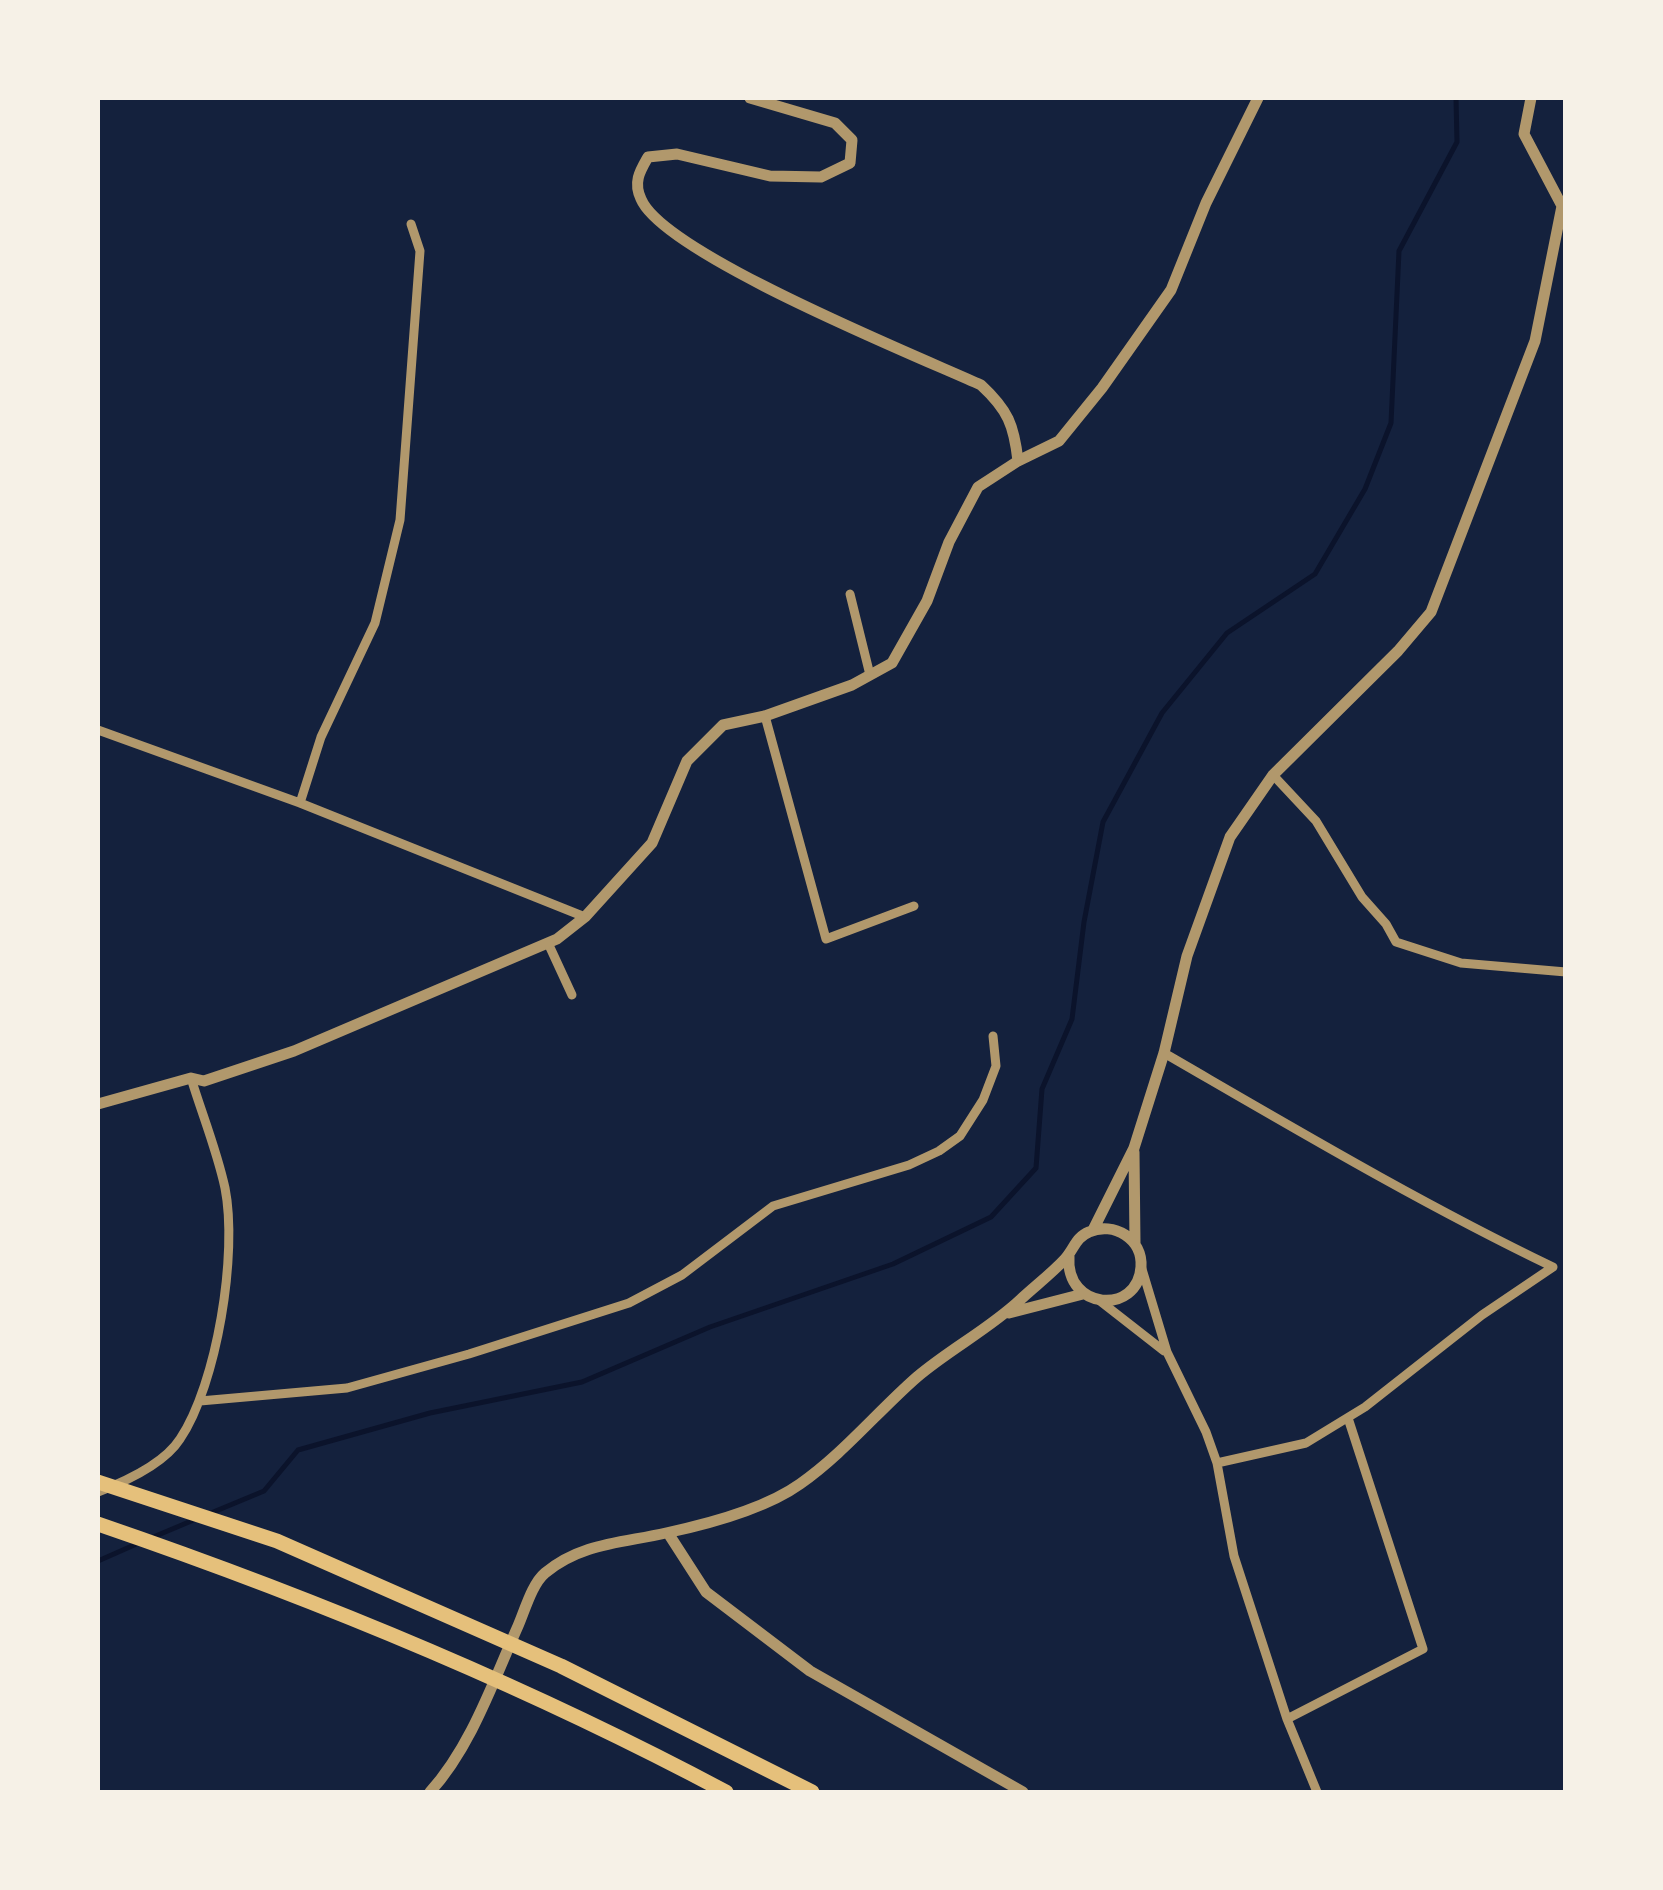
<!DOCTYPE html>
<html>
<head>
<meta charset="utf-8">
<style>
  body { margin:0 }
  #map { position:relative; width:1663px; height:1890px; overflow:hidden; background:#14213d; font-family:"Roboto Condensed",sans-serif }
  canvas { display:block }
  .frame { position:absolute; inset:0; border:100px solid #f6f1e7; pointer-events:none }
</style>
</head>
<body>
<div id="map">
<canvas width="1663" height="1890"></canvas>
<div class="frame"></div>
</div>
<script>
const ctx = document.querySelector('canvas').getContext('2d');
ctx.lineJoin = 'round';
function strokePath(path, color, width, dash) {
  ctx.strokeStyle = color;
  ctx.lineWidth = width;
  ctx.lineCap = dash ? 'butt' : 'round';
  ctx.setLineDash(dash || []);
  ctx.stroke(path);
}
const stream = new Path2D(`
  M211 1513 264 1491 298 1450 430 1413 582 1382 710 1327 893 1264 991 1217 1036 1168 1042 1089 1072 1019 1084 922 1103 822 1162 713 1227 633 1315 574 1365 489 1391 423 1399 251 1457 142 1456 98
  M151 1538 196 1519
  M98 1561 141 1542`);
const minor = new Path2D(`
  M850 594 870 675
  M765 716 826 939 914 906
  M98 730 300 803 585 917
  M1273 775 1316 821 1362 897 1386 924 1396 942 1461 963 1566 972
  M300 803 321 737 375 623 400 520 420 251 411 224
  M548 943 572 995
  M1164 1053C1292 1127 1420 1203 1553 1267
  M1142 1269 1167 1352 1206 1432 1217 1463 1234 1556 1287 1719 1317 1792
  M1100 1301 1164 1351
  M200 1401 347 1388 469 1354 629 1303 682 1275 773 1206 909 1165 939 1151 960 1136 983 1100 996 1066 993 1036
  M1217 1463 1306 1443 1365 1407 1482 1315 1553 1267
  M98 1492C124 1482 164 1464 180 1439 217 1384 238 1253 225 1188 217 1151 202 1114 191 1078
  M1287 1719 1423 1649 1348 1418`);
const tertiary = new Path2D(`
  M750 98 835 123 852 140 850 163 821 177 770 176 677 154 648 157C640 171 633 182 641 199 664 254 917 356 981 385 1008 410 1014 425 1018 461
  M98 1104 191 1078 204 1081 294 1051 557 939 585 917 652 843 687 761 723 725 765 716 852 685 892 663 927 601 949 542 978 487 1018 461 1059 441 1102 388 1171 290 1206 203 1258 98
  M1134 1152 1135 1243
  M1093 1230 1134 1148 1164 1053 1187 956 1230 837 1273 775 1398 651 1431 612 1535 341 1562 206 1524 134 1531 98
  M1009 1313 1083 1294
  M668 1533 706 1592 810 1671 1023 1792
  M430 1792C471 1747 493 1682 518 1626 525 1610 532 1584 545 1573 581 1543 622 1543 666 1533 708 1524 765 1509 800 1484 843 1454 878 1411 917 1377 950 1349 989 1329 1020 1300 1035 1286 1051 1274 1065 1259 1074 1249 1076 1237 1089 1232 1114 1221 1143 1239 1141 1267 1138 1315 1065 1311 1069 1256`);
const motorway = new Path2D(`
  M98 1482 277 1541 561 1666 812 1792
  M98 1524C311 1597 527 1686 726 1792`);
strokePath(stream, '#0b132b', 5);
strokePath(minor, '#b1986c', 9);
strokePath(tertiary, '#b1986c', 11);
strokePath(motorway, '#e5c07b', 15);
</script>
</body>
</html>
